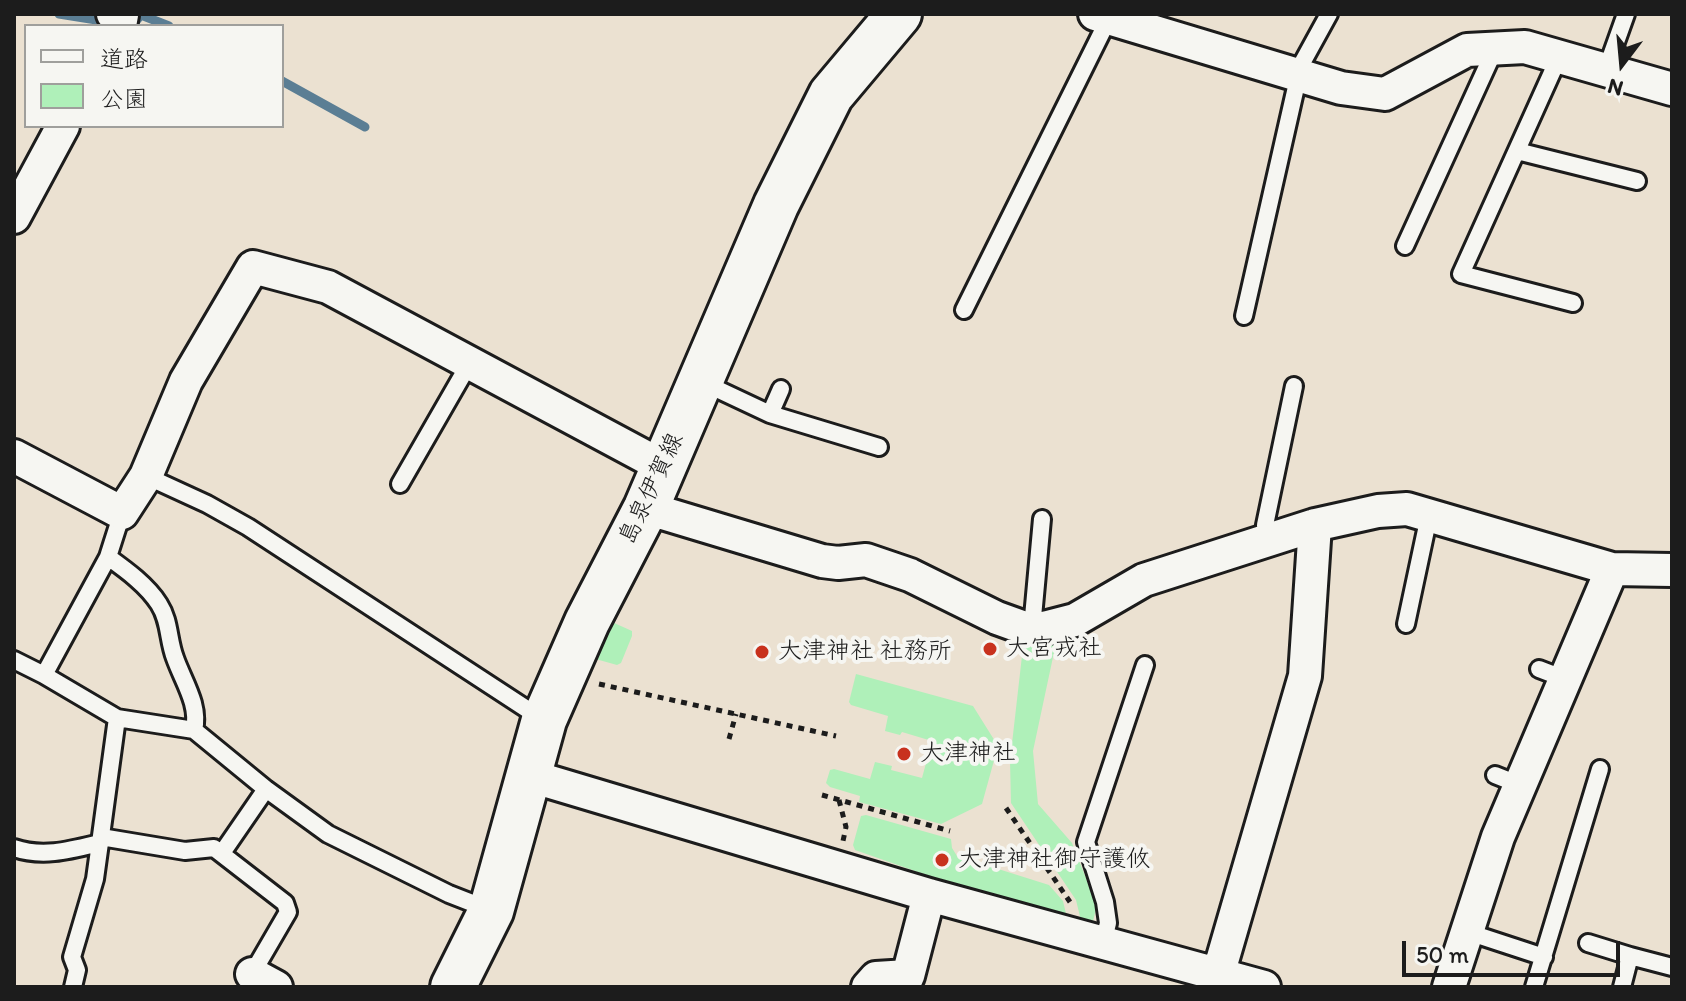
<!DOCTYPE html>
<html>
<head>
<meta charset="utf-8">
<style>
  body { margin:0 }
  #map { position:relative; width:1686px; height:1001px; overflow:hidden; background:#ebe1d1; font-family:Itim,"Klee One",sans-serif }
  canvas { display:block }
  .frame { position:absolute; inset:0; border:16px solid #1c1c1c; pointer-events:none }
  .legend { position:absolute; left:24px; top:24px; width:260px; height:104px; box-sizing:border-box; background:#f6f6f2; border:2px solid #9f9f9c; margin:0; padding:10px 14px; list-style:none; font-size:24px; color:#1c1c1c }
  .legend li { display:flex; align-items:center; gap:16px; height:40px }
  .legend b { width:40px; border:2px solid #9f9f9c }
  .north { position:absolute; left:1582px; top:24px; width:80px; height:80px; -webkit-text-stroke:6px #f6f6f2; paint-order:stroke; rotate:196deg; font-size:22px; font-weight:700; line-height:32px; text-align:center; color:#1c1c1c }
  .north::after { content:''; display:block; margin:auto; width:28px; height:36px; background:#1c1c1c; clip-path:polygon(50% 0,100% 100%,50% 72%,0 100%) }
  .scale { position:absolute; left:1402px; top:941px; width:218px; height:36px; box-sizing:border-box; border:4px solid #1c1c1c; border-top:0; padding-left:10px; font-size:24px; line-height:28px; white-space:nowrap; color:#1c1c1c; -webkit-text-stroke:6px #f6f6f2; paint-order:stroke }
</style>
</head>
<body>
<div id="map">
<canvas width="1686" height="1001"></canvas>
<div class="frame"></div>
<ul class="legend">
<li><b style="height:10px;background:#f6f6f2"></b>道路</li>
<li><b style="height:22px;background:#aff0b9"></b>公園</li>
</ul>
<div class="north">N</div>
<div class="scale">50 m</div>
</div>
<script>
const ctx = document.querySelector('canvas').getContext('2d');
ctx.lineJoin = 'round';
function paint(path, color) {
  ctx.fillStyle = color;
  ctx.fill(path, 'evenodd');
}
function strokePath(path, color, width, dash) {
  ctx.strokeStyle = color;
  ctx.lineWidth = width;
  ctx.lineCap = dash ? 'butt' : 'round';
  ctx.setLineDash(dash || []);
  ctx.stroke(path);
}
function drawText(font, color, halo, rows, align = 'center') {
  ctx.font = font + ' Itim,"Klee One",sans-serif';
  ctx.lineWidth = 8;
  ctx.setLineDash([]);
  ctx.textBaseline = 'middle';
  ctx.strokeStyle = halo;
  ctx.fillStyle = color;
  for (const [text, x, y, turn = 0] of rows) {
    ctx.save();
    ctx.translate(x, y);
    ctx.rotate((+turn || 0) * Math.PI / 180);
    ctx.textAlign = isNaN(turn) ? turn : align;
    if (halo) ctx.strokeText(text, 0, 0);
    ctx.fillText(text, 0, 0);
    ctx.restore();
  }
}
const green = new Path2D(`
  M612 622 632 631V636L621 663 617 665 592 658Z
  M1052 638 1056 643 1033 751 1038 804 1072 843 1095 901 1096 909 1092 925H1082L1076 900 1011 803 1010 761 1023 647 1028 641Z
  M856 674 973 706 998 746 982 804 941 824 859 802 860 796 830 787 826 783 830 770 834 769 870 779 875 762 892 766 891 770 922 778 932 741 902 732 900 735 885 731 888 716 851 705 849 702Z
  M866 815 951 839 952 848 957 856 1049 885 1063 901 1067 918 1061 922 855 850 853 845 861 816Z`);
const stream = new Path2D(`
  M59 14 109 22
  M128 25 132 26 141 15 169 26
  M282 81 365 127`);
const path = new Path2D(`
  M599 684 836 736
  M729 739 736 714
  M822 795 950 831
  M839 800 846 827 843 841
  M1006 808 1070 902`);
const service = new Path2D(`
  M1559 57 1461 274 1573 303
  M1606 70 1626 14
  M1517 151 1637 181
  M1405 246 1495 49
  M964 310 1109 18
  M1244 316 1301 65 1329 14
  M702 382 770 414 879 447
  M770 414 781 389
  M146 476 207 504 248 527 542 719
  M400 484 469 364
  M1271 540 1265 525 1294 386
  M108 557C126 570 147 585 159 604 170 621 168 640 175 658 183 681 200 705 194 730
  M1406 624 1429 516
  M1032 628 1042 519
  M14 660 44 675
  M1539 669 1565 679
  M117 718 194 730 266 789 328 834 449 894 490 910
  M1495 775 1520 785
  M101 837 185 851 214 848 285 903 288 912 249 979
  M14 848C43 858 71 850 100 843L117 718 44 675 108 557 122 513
  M222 853 266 789
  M1480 936 1544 957
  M1103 943 1108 923 1105 902 1086 842 1145 665
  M1588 943 1630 956
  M73 987 77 970 72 957 95 879 100 843
  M1534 987 1600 769
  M1622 987 1630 956 1672 967`);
const minor = new Path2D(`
  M113 14 122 15 120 26
  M1095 14 1341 88 1385 94 1467 50 1525 47 1672 89
  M14 217 63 126
  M14 456 122 513 146 476 186 381 253 267 328 287 664 467
  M646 508 822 561 838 563 866 560 910 575 997 618 1022 627 1044 628 1075 620 1144 580 1315 525 1378 511 1407 509 1612 569 1672 570
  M527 775 929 895 1264 987
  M252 974 276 987
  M1218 975 1305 676 1315 525
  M868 987 876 978 908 976 929 895
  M1449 987 1498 837 1612 569`);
const secondary = new Path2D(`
  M453 987 491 911 544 720 587 622 646 508 776 205 831 95 899 14`);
const markers = [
  [990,649,8,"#c8321e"],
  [762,652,8,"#c8321e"],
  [904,754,8,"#c8321e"],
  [942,860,8,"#c8321e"]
];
const streetNames = [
  ["島泉伊賀線",652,489,-65]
];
const poiNames = [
  ["大宮戎社",1006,649],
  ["大津神社 社務所",778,652],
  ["大津神社",920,754],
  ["大津神社御守護攸",958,860]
];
paint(green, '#aff0b9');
strokePath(stream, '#5b7e94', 9);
strokePath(service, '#1c1c1c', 22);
strokePath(minor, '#1c1c1c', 38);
strokePath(secondary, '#1c1c1c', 50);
strokePath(path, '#1c1c1c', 5, [6, 6]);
strokePath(service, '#f6f6f2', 16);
strokePath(minor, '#f6f6f2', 32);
strokePath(secondary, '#f6f6f2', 44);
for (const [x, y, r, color] of markers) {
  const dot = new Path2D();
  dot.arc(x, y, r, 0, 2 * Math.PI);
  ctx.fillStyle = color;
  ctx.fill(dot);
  strokePath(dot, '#f6f6f2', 3);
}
drawText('24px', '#1c1c1c', '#f6f6f2', streetNames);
drawText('24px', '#1c1c1c', '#f6f6f2', poiNames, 'left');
</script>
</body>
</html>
